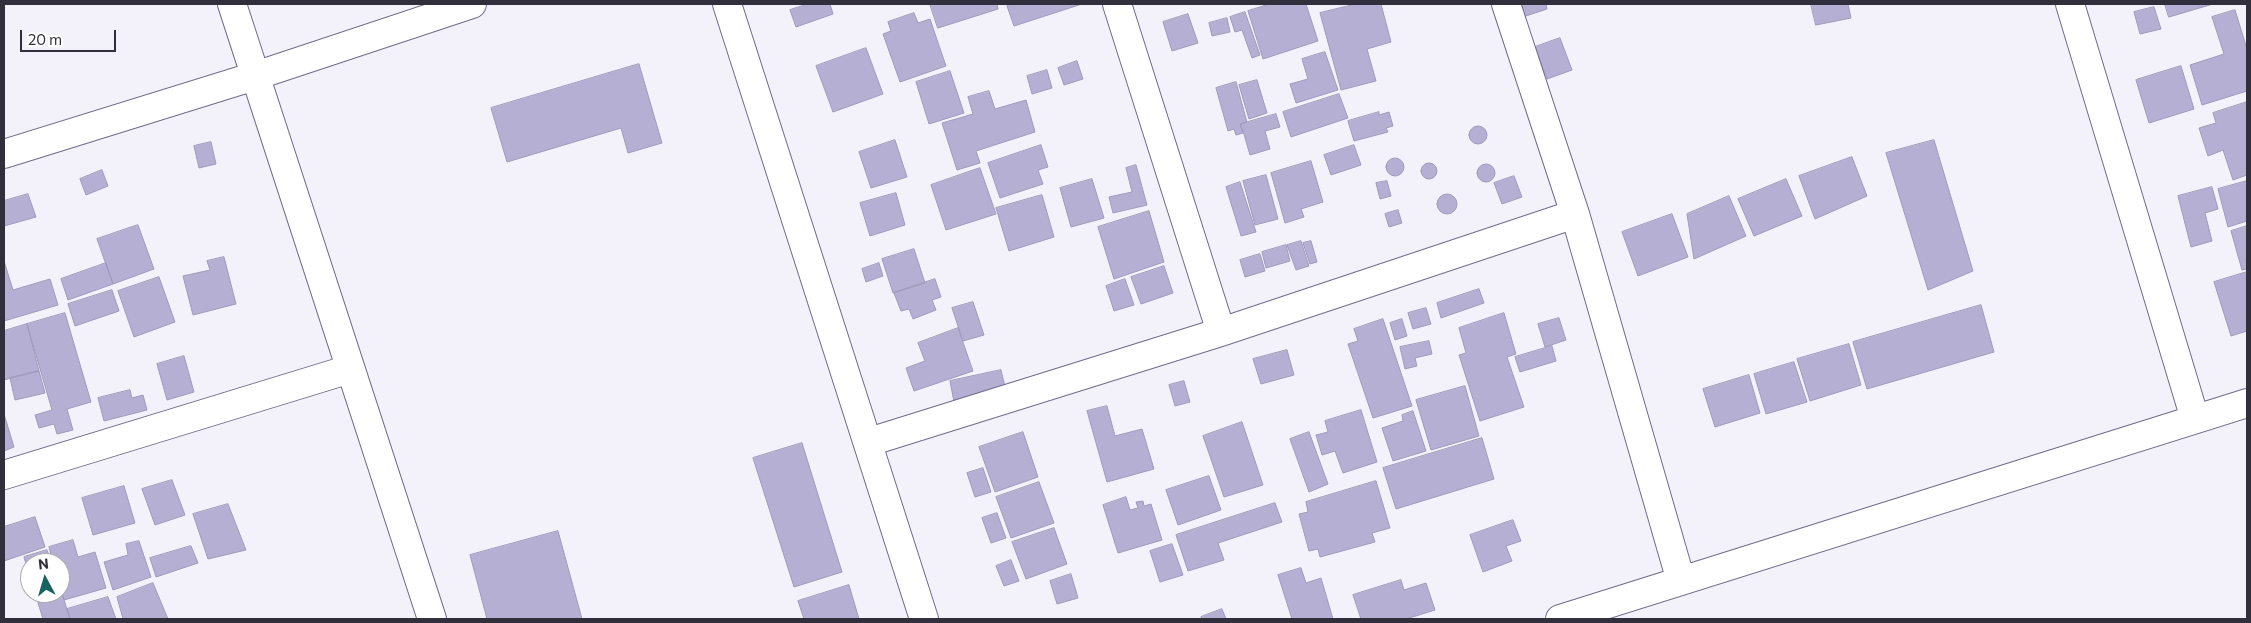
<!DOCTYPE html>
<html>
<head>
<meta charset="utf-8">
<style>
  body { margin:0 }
  #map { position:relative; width:2251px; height:623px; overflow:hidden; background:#f3f2fa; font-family:Commissioner,sans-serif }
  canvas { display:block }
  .frame { position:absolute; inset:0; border:5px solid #312f3c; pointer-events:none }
  .north { position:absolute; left:20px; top:553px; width:50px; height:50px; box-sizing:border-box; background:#fff; border:1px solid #adacb1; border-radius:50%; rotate:354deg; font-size:14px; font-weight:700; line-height:20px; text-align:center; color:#312f3c }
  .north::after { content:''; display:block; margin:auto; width:18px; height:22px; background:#166461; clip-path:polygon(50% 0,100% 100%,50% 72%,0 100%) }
  .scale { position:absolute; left:20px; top:30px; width:96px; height:22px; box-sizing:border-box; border:2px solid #312f3c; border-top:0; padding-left:6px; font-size:15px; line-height:18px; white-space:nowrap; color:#312f3c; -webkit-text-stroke:4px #fff; paint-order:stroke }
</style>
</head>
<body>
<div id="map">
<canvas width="2251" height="623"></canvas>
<div class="frame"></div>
<div class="north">N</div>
<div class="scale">20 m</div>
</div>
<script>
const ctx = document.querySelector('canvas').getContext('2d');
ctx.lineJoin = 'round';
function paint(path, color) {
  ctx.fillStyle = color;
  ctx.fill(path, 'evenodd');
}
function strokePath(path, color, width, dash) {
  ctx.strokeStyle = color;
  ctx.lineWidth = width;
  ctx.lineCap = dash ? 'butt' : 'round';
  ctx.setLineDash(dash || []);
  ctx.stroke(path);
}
const building = new Path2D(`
  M808 4H830L833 14 796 27 790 10Z
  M930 4H997L998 9 938 28Z
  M1013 4H1082L1014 26 1007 6Z
  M1270 4H1306L1318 41 1263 59 1248 11Z
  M1356 4H1381L1391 42 1367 49 1376 81 1341 90 1320 13Z
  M1518 4H1546L1547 9 1523 17Z
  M1811 4H1848L1851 18 1816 25Z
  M2165 4H2213L2169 17Z
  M2154 7 2161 29 2140 34 2134 12Z
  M2235 10 2247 49V91L2202 105 2190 65 2224 54 2212 17Z
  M1245 12 1260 55 1252 58 1242 30 1235 32 1230 17Z
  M914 13 918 23 930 19 946 66 900 82 883 34 891 31 888 22Z
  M1188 14 1198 43 1172 51 1163 22Z
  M1227 18 1230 32 1212 36 1209 23Z
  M1560 38 1572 70 1547 79 1535 47Z
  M866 48 883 94 833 112 816 66Z
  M1325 52 1338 90 1296 103 1290 84 1308 79 1302 59Z
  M1077 61 1083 79 1064 85 1058 68Z
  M639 64 662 143 628 153 621 128 507 162 491 108Z
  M2181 66 2194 109 2149 123 2136 80Z
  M1047 70 1052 88 1032 94 1027 76Z
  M950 71 964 113 929 124 916 82Z
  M1257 80 1267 113 1249 119 1239 85Z
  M1236 82 1247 122 1240 124 1243 133 1236 135 1234 129 1228 131 1216 88Z
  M989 91 995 109 1026 100 1035 132 976 151 980 163 957 170 942 123 973 114 968 97Z
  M1339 94 1348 118 1291 137 1283 112Z
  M2247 102V175L2233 180 2223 150 2208 156 2199 128 2216 123 2213 113Z
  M1379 112V115L1389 112 1393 126 1386 128 1388 132 1354 141 1348 121Z
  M1276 114 1280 127 1265 131 1270 149 1250 155 1241 124Z
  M1469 135a9 9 0 1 1 18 0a9 9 0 1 1-18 0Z
  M895 140 907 177 871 188 859 152Z
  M1934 140 1973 271 1928 290 1886 153Z
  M211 142 216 164 199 168 194 146Z
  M1041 145 1048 167 1038 170 1043 184 1000 198 988 163Z
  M1354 145 1361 165 1331 175 1324 155Z
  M1852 157 1867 196 1815 219 1799 176Z
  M1386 167a9 9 0 1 1 18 0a9 9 0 1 1-18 0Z
  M1311 161 1323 202 1301 209 1304 217 1285 223 1271 173Z
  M1421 171a8 8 0 1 1 16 0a8 8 0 1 1-16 0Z
  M1477 173a9 9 0 1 1 18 0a9 9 0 1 1-18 0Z
  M1136 165 1147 205 1113 213 1109 197 1132 192 1126 168Z
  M980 168 996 214 946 230 931 185Z
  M102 170 108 186 86 195 80 179Z
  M1266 175 1278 219 1255 225 1243 181Z
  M1514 176 1522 197 1502 204 1494 183Z
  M1092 179 1104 218 1071 227 1060 188Z
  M1786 179 1802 216 1754 236 1738 199Z
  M1387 181 1391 196 1380 199 1376 183Z
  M2247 181V221L2228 227 2218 189Z
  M1240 182 1256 232 1241 236 1226 187Z
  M2212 187 2218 209 2205 213 2212 241 2191 247 2178 196Z
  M896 193 905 225 870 236 860 203Z
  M28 194 36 217 4 226V201Z
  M1437 204a10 10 0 1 1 20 0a10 10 0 1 1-20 0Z
  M1042 195 1054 237 1009 251 996 208Z
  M1729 196 1746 236 1694 259 1687 214Z
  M1398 210 1402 223 1389 227 1385 214Z
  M1149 211 1164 262 1114 279 1098 227Z
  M1672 214 1688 257 1638 276 1622 232Z
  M138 225 154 269 113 284 97 239Z
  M2247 226V269L2242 270 2231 231Z
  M1301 241 1309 266 1296 270 1287 245Z
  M1311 241 1317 262 1310 264 1303 243Z
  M1286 245 1290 261 1266 268 1262 252Z
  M914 249 925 283 893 293 882 259Z
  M1260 254 1265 271 1245 277 1240 260Z
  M224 257 236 304 193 315 183 276 210 270 207 261Z
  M4 261 13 290 50 279 58 305 4 321Z
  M106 263 113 284 68 300 61 279Z
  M879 263 883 276 866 282 862 269Z
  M1164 266 1173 293 1141 304 1131 277Z
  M2247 272V331L2231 336 2214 282Z
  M159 277 175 322 134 337 118 291Z
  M935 279 941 297 932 300 936 310 913 319 909 309 901 311 894 293Z
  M1125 279 1134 305 1114 311 1106 286Z
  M1479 289 1484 303 1441 318 1437 303Z
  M112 290 119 311 75 326 68 304Z
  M973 302 984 335 963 341 952 308Z
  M1981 305 1994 352 1867 389 1853 342Z
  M1426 308 1431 324 1413 329 1408 313Z
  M65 313 91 402 67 409 73 430 57 434 54 424 39 428 35 415 52 410 27 324Z
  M1504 313 1516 354 1507 357 1524 407 1480 421 1459 355 1466 353 1459 328Z
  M1559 318 1566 340 1545 347 1538 324Z
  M1383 319 1412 406 1373 418 1348 344 1358 341 1354 329Z
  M1402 319 1407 336 1395 340 1390 323Z
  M27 324 39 371 4 380V331Z
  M958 328 973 371 914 391 906 368 925 361 918 343Z
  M1429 341 1432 354 1415 358 1417 366 1405 369 1400 347Z
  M1849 344 1861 385 1810 401 1797 359Z
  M1552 346 1556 361 1520 372 1515 357Z
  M1287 350 1294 375 1261 384 1253 359Z
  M184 356 194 392 167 400 157 364Z
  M1794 362 1807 402 1766 414 1754 374Z
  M1001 370 1006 391 954 402 950 381Z
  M39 371 45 393 15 400 10 378Z
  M1749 375 1760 413 1715 427 1703 389Z
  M1184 381 1190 402 1175 406 1169 385Z
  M1465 386 1479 436 1431 450 1416 400Z
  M130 390 132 398 143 395 147 410 104 421 98 398Z
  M1107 406 1115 436 1142 429 1154 469 1107 482 1087 411Z
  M1361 410 1377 462 1343 473 1335 451 1322 455 1316 435 1328 432 1325 421Z
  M1413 411 1426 451 1393 461 1382 428 1403 421 1402 415Z
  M4 414 14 447 4 451Z
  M1242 422 1263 485 1224 497 1203 436Z
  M1023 432 1038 477 995 492 979 447Z
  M1309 432 1328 484 1309 492 1290 439Z
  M1482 438 1494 479 1396 509 1383 468Z
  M802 443 842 572 794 587 753 458Z
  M983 468 991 492 975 497 967 473Z
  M1209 476 1221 510 1178 525 1166 490Z
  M172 480 185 515 155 525 142 489Z
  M1376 481 1390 528 1372 533 1375 542 1320 557 1318 549 1309 551 1299 514 1308 512 1306 502Z
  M1039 482 1054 523 1011 538 996 497Z
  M124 486 135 523 93 535 82 498Z
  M1126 497 1130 510 1138 508 1136 502 1143 501 1144 506 1151 504 1162 540 1118 553 1103 505Z
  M1275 503 1282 522 1218 543 1224 560 1188 571 1176 535Z
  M228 504 246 550 208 559 193 514Z
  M997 513 1006 538 991 543 982 518Z
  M35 517 45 547 4 561V527Z
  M1513 520 1521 541 1506 546 1512 561 1483 572 1470 535Z
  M1054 528 1067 564 1026 579 1012 542Z
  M558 531 582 619H487L470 555Z
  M73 540 78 557 95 552 106 588 64 600 60 585V563H53L49 547Z
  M139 541 151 577 113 590 104 562 128 555 126 544Z
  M1172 544 1183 575 1160 582 1150 551Z
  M191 546 198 563 156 577 150 558Z
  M47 550 52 563H30V578L24 557Z
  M1011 560 1019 581 1004 586 996 566Z
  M1301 568 1306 583 1321 578 1333 619H1292L1278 575Z
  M1071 574 1078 598 1057 604 1050 581Z
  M1401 580 1404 590 1426 583 1435 610 1406 619H1361L1353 595Z
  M153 583 168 619H123L117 597Z
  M849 585 859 619H804L798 601Z
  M60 587 70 619H43L35 593H60Z
  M108 597 116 619H70L67 609Z
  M1222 609 1226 619H1202L1201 617Z`);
const street = new Path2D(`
  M232 4 432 619
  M727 4 924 619
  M1117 4 1221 332
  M1506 4 1575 214 1681 581
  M2070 4 2195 419
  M4 154 255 76 472 4
  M869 442 1221 332 1575 214
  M4 475 350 369
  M1560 619 2247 403`);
paint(building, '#b5b0d3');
strokePath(building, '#9e9abb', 1);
strokePath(street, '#6f6b8a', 30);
strokePath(street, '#fff', 28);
</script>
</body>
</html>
